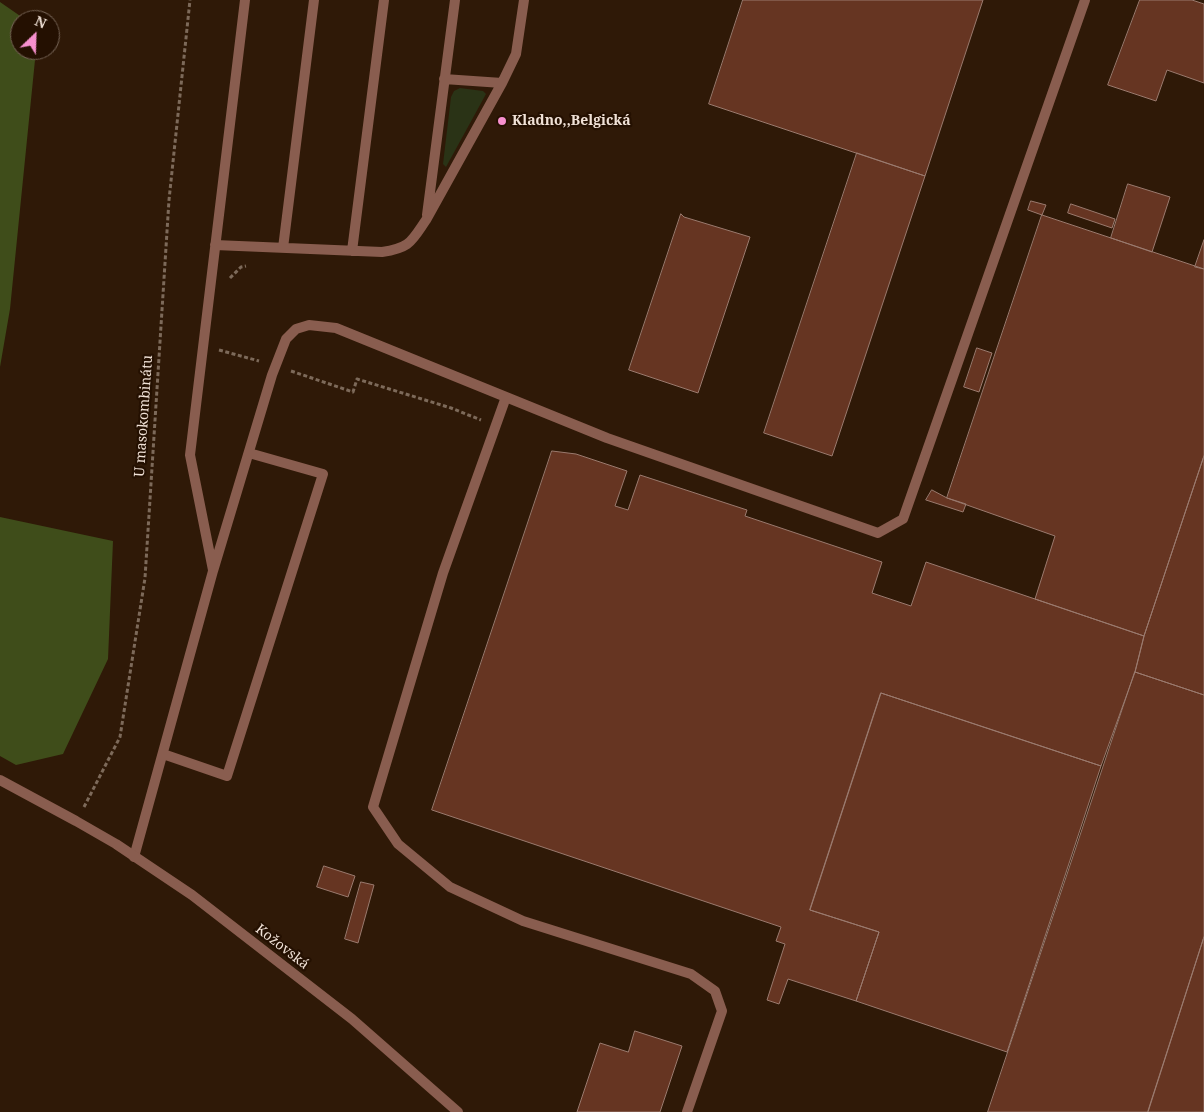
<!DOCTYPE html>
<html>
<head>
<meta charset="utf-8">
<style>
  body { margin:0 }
  #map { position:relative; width:1204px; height:1112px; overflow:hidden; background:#2f1907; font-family:"Noto Serif",serif }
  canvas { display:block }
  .north { position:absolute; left:10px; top:10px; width:50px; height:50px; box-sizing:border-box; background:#241001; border:1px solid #766456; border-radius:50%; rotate:24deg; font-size:14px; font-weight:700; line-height:20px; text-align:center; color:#f0e1d6 }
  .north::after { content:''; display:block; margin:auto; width:18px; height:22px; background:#f790ce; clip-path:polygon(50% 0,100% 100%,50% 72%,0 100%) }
</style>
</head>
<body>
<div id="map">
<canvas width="1204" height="1112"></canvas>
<div class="north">N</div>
</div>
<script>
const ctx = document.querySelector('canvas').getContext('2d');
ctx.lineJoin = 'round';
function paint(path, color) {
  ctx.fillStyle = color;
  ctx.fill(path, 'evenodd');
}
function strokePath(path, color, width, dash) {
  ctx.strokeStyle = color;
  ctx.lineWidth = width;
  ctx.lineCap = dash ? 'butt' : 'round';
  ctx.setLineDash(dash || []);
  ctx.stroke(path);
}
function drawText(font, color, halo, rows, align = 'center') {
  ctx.font = font + ' "Noto Serif",serif';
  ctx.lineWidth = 4.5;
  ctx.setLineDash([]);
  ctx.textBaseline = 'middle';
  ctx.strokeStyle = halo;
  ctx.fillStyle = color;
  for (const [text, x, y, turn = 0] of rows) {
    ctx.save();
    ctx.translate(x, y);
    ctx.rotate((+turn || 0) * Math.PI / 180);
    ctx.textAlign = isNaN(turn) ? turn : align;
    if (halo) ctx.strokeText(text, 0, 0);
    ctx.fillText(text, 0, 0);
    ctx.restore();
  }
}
const green = new Path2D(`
  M460 88 483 91 486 94 446 167 443 164 451 97 454 91Z`);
const forest = new Path2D(`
  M0 2 26 20H20V50H36L10 309 0 367Z
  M0 517 113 541 108 659 63 754 16 765 0 756Z`);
const building = new Path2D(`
  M743 0H983L925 176 709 104Z
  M1140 0H1192L1204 4V83L1167 70 1156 101 1108 85Z
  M857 153 925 176 832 456 764 433Z
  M1128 184 1170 197 1152 252 1111 238Z
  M1031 201 1046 205 1042 215 1028 210Z
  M1071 204 1115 219 1112 228 1068 213Z
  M681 214 684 217 750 237 698 393 629 370Z
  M1042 215 1204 269V456L1144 636 1035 599 1055 536 947 498Z
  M1204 240V269L1195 267Z
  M977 348 992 353 979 392 964 387Z
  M552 451 576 454 627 471 615 506 628 510 640 475 747 510 745 516 882 562 872 593 911 606 926 562 1144 636 1135 672 1101 766 881 693 810 910 879 932 856 1001 788 979 779 1004 767 1000 785 944 776 941 781 927 432 810Z
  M1204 456V695L1135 672 1144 636Z
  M932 490 947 498 966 504 963 512 926 500Z
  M1135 672 1204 695V937L1148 1112H988Z
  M881 693 1101 766 1007 1052 856 1001 879 932 810 910Z
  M324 866 355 876 348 897 317 887Z
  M361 882 374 885 358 943 345 939Z
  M1204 937V1112H1148Z
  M635 1031 682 1046 660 1112H577L600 1043 628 1052Z`);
const path = new Path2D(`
  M230 278 241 267 246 266
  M219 350 259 361
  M291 371 353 392 357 379 451 408 481 420
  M84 807 120 737 145 578 169 200 190 0`);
const service = new Path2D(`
  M444 79 502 83
  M427 215 455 0
  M215 245 382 252C410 248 411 242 426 220L502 83 516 54 524 0
  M283 248 314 0
  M352 251 384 0
  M213 570 190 455 245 0
  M163 754 227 776 323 474 249 453
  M134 857 213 571 272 375 286 339 296 329 309 325 336 328 506 397
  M687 1112 722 1011 715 991 691 974 523 921 450 887 398 844 373 807 443 573 506 397 607 438 878 533 903 519 1085 0`);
const tertiary = new Path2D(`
  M0 780 76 821 116 844 192 895 352 1019 458 1112`);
const markers = [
  [502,121,5,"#f790ce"]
];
const poiNames = [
  ["Kladno,,Belgická",512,121]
];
const streetNames = [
  ["U masokombinátu",144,416,-86],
  ["Kožovská",282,947,38]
];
paint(green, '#2a3316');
paint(forest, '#3f4d1a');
paint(building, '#663522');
strokePath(building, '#9a7a6e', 1);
strokePath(path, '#7d6a5a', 3, [4, 2.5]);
strokePath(service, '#895d4f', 10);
strokePath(tertiary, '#895d4f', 10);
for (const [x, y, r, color] of markers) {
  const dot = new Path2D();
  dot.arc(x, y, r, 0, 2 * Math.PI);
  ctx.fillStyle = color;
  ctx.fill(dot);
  strokePath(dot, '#241001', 2);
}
drawText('bold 14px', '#f0e1d6', '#241001', poiNames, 'left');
drawText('14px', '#f0e1d6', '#241001', streetNames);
</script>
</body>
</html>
